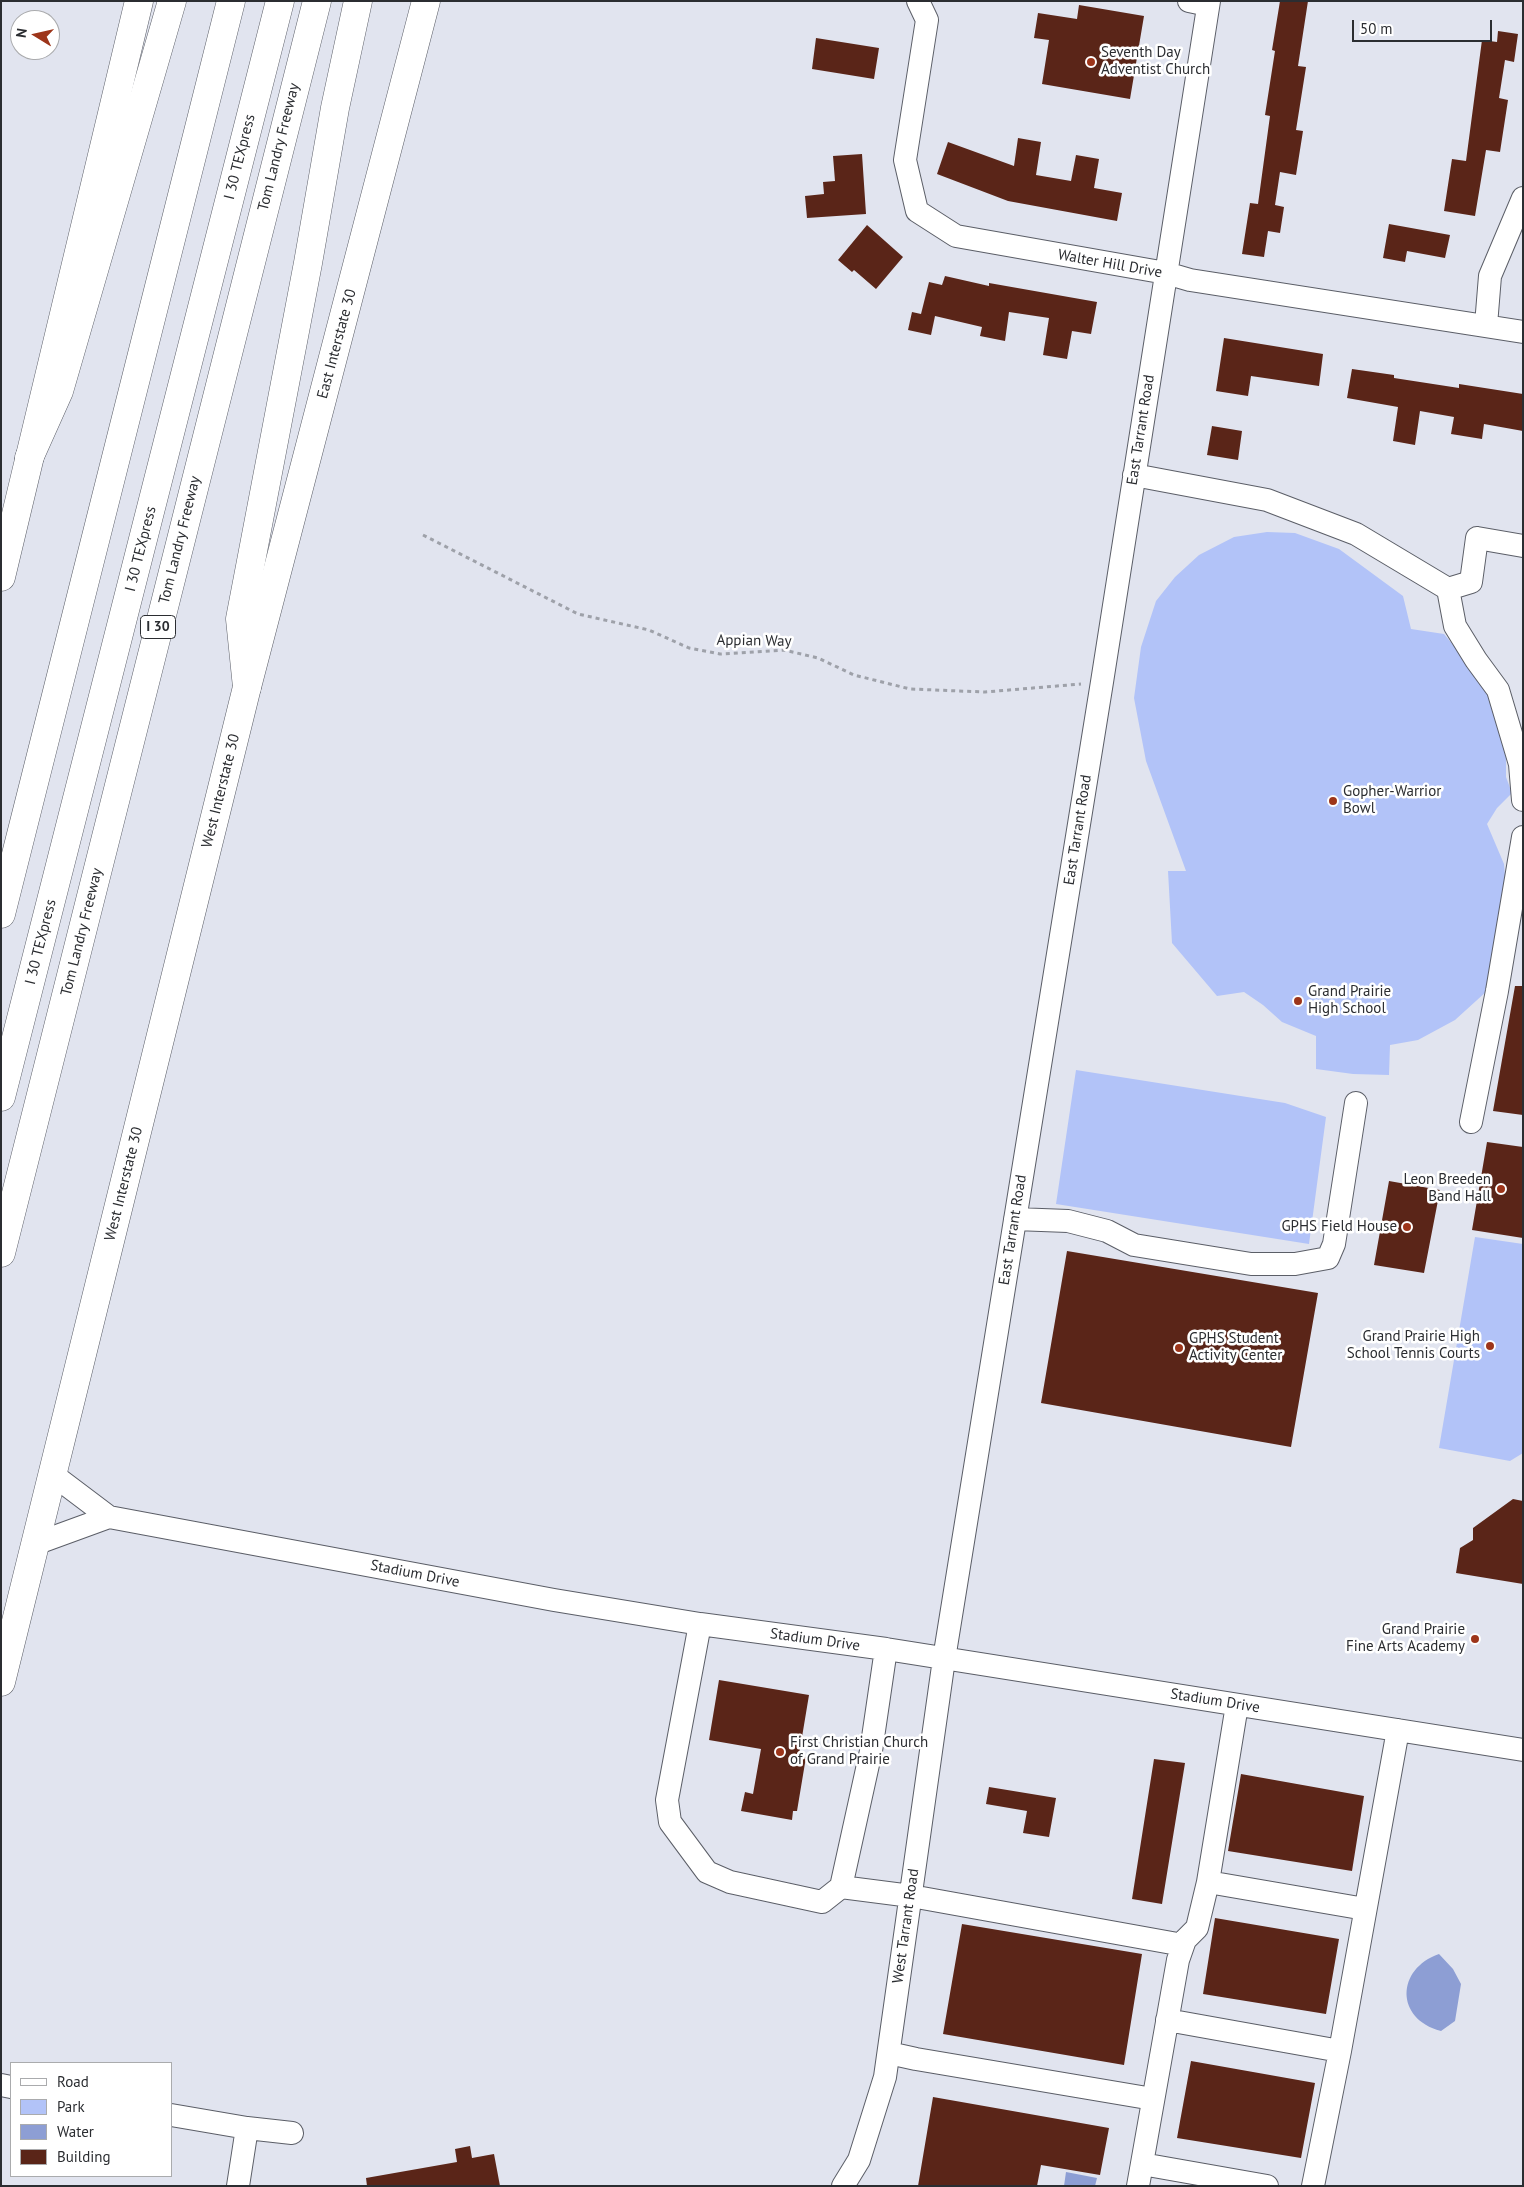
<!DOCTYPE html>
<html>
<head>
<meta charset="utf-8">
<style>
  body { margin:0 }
  #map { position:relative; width:1524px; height:2187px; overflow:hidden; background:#e1e4ef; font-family:"PT Sans",sans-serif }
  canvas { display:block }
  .frame { position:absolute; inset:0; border:2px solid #2b2d31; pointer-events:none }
  .legend { position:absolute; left:10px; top:2062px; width:162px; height:115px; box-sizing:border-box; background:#fff; border:1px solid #aaabad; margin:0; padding:6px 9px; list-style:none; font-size:15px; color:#2b2d31 }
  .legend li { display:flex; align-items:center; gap:10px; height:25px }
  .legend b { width:25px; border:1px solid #aaabad }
  .north { position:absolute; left:10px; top:10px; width:50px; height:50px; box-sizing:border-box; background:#fff; border:1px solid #aaabad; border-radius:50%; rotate:279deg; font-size:14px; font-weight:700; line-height:20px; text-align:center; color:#2b2d31 }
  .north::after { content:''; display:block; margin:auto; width:18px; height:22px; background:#9d351a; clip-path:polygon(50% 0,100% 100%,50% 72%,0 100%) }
  .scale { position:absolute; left:1352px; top:20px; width:140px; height:22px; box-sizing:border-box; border:2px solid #2b2d31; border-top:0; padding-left:6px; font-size:15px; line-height:18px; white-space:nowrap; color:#2b2d31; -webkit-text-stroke:4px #fff; paint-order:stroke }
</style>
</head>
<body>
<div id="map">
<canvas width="1524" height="2187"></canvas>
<div class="frame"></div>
<ul class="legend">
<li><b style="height:6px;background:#fff"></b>Road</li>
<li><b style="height:14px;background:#b2c3f8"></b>Park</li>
<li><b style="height:14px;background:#8d9ed4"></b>Water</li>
<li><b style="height:14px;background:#5a2518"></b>Building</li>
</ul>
<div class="north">N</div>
<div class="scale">50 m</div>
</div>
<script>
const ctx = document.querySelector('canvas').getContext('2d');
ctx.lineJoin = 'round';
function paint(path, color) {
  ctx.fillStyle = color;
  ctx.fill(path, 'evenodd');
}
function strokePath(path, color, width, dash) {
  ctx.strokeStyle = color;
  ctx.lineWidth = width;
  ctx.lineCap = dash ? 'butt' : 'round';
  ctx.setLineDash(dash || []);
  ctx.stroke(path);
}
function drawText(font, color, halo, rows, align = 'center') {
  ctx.font = font + ' "PT Sans",sans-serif';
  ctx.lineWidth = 5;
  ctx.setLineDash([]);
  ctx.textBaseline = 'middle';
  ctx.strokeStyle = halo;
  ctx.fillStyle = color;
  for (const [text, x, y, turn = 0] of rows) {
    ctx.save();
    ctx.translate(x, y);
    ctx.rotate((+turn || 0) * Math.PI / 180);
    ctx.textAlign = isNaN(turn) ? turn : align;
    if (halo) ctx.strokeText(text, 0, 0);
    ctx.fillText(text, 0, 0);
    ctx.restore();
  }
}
const green = new Path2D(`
  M1267 532 1295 533 1339 549 1403 596 1411 629 1444 634 1469 664 1491 696 1506 734V777L1512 793 1497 808 1487 824 1504 864 1507 899 1487 991 1455 1020 1418 1040 1390 1045 1389 1075 1353 1074 1316 1069V1036L1282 1022 1263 1005 1244 992 1217 996 1172 943 1168 871H1186L1146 761 1134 698 1141 647 1156 601 1175 577 1199 555 1234 537Z
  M1076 1070 1285 1103 1326 1117 1309 1244 1056 1204Z
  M1475 1237 1523 1244V1453L1510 1461 1439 1448Z`);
const water = new Path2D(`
  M1439 1954 1453 1969 1461 1984 1455 2021 1441 2031C1395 2019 1396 1969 1439 1954Z
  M1066 2172 1097 2178 1095 2186H1064Z`);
const building = new Path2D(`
  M1280 1H1308L1298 66 1306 67 1296 130 1303 131 1296 175 1280 172 1275 205 1284 207 1280 233 1268 231 1264 257 1242 254 1250 203 1258 204 1270 116 1265 115 1275 51 1272 50Z
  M1079 5 1144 16 1130 99 1042 84 1049 40 1034 38 1038 13 1077 19Z
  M1498 31 1518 34 1514 62 1505 60 1499 98 1508 100 1500 152 1486 150 1475 216 1444 211 1452 159 1466 161 1482 40 1497 42Z
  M816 38 879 48 874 79 812 69Z
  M1018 138 1041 142 1036 175 1071 181 1076 155 1099 159 1094 188 1122 193 1117 221 1008 201 937 174 948 142 1014 166Z
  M862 154 866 214 807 218 805 196 824 194 823 182 835 181 833 156Z
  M1389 224 1450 235 1445 258 1407 251 1405 262 1383 258Z
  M867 225 903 257 876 289 854 270 852 272 838 260Z
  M945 276 989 286V283L1097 302 1091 334 1072 331 1067 359 1043 355 1049 318 1009 312 1005 341 980 336 982 327 935 316 931 335 908 330 912 312 921 314 929 282 942 285Z
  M1224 338 1323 354 1319 386 1251 376 1248 396 1216 391Z
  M1352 369 1394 375V378L1459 388V384L1523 394V431L1484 424 1482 439 1451 434 1454 417 1420 411 1415 445 1393 441 1398 407 1347 398Z
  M1212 426 1242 431 1238 460 1207 455Z
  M1515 986H1523V1115L1493 1111Z
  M1487 1142 1523 1147V1238L1472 1230Z
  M1389 1181 1440 1190 1424 1273 1374 1265Z
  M1067 1251 1318 1293 1291 1447 1041 1403Z
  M1513 1499 1523 1501V1584L1456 1573 1460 1548 1473 1540V1528Z
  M719 1680 809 1695 799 1755 806 1757 797 1811H793L792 1820 741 1811 745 1792 753 1794 761 1749 709 1740Z
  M1154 1759 1185 1763 1162 1904 1132 1899Z
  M1241 1774 1364 1796 1352 1871 1228 1851Z
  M989 1787 1056 1798 1049 1837 1023 1833 1027 1811 986 1804Z
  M1215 1918 1339 1939 1326 2014 1203 1994Z
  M962 1924 1142 1954 1124 2065 943 2034Z
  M1191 2061 1315 2083 1301 2158 1177 2138Z
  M933 2097 1109 2128 1100 2175 1041 2165 1037 2186H918Z
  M470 2146 472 2158 494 2154 500 2186H367L366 2178 457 2162 455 2149Z`);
const path = new Path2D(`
  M423 535 578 614 649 630 689 648 720 654 784 650 818 658 854 675 910 689 985 692 1081 684`);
const minor = new Path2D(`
  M918 1 927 20 905 160 917 211 956 236 1166 273 1190 280 1523 332
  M1189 1 1208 5
  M1486 325 1490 276 1523 198
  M1134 475 1267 500 1356 534 1448 589 1455 626 1476 660 1498 690 1520 764 1523 800
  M1448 589 1471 582 1477 538 1523 546
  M1471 1122 1497 991 1523 837
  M1015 1219 1068 1221 1107 1231 1134 1245 1251 1264H1295L1328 1258 1334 1244 1356 1103
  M109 1517 554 1600 700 1624 886 1649 1523 1750
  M35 1544 109 1517 52 1474
  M700 1624 667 1800 670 1822 707 1872 730 1882 822 1902 841 1887 871 1751 886 1649
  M1208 1882 1365 1909
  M841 1887 911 1896 1183 1945
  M1167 2020 1340 2051
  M889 2053 916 2059 1153 2099
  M1 2085 11 2087
  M171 2115 247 2128 238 2186
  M247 2128 292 2133
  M1142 2164 1267 2186
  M843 2186 859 2160 885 2077 944 1659 1102 682 1209 1
  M1138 2186 1178 1960 1185 1940 1197 1928 1208 1882 1237 1705
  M1313 2186 1340 2051 1398 1730`);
const major = new Path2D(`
  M1 577 139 1
  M1 1682 247 687 426 1`);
const highway = new Path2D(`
  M29 458 59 391 172 1
  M247 687 240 619 308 263 335 108 358 1
  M1 914 231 1
  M1 1097 280 1
  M1 1253 317 1`);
const markers = [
  [1091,62,5,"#9d351a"],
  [1333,801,5,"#9d351a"],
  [1298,1001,5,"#9d351a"],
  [1501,1189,5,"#9d351a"],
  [1407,1227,5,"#9d351a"],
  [1490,1346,5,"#9d351a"],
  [1179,1348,5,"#9d351a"],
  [1475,1639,5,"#9d351a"],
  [780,1752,5,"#9d351a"]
];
const shields = [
  [158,627,35]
];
const shieldNames = [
  ["I 30",158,627]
];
const poiNames = [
  ["Seventh Day",1101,53],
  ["Adventist Church",1101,70],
  ["Gopher-Warrior",1343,792],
  ["Bowl",1343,809],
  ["Grand Prairie",1308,992],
  ["High School",1308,1009],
  ["Leon Breeden",1491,1180,"right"],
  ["Band Hall",1491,1197,"right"],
  ["GPHS Field House",1397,1227,"right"],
  ["Grand Prairie High",1480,1337,"right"],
  ["School Tennis Courts",1480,1354,"right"],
  ["GPHS Student",1189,1339],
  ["Activity Center",1189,1356],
  ["Grand Prairie",1465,1630,"right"],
  ["Fine Arts Academy",1465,1647,"right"],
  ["First Christian Church",790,1743],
  ["of Grand Prairie",790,1760]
];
const streetNames = [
  ["Tom Landry Freeway",279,147,-76],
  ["I 30 TEXpress",240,157,-76],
  ["Walter Hill Drive",1110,264,10],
  ["East Interstate 30",337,344,-75],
  ["East Tarrant Road",1141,430,-81],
  ["Tom Landry Freeway",180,540,-76],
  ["I 30 TEXpress",141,549,-76],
  ["Appian Way",754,641,1],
  ["West Interstate 30",221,791,-76],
  ["East Tarrant Road",1078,830,-81],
  ["Tom Landry Freeway",82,932,-76],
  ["I 30 TEXpress",41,942,-76],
  ["West Interstate 30",124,1184,-76],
  ["East Tarrant Road",1013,1230,-81],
  ["Stadium Drive",415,1574,11],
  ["Stadium Drive",815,1640,8],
  ["Stadium Drive",1215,1701,9],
  ["West Tarrant Road",906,1926,-82]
];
paint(green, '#b2c3f8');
paint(water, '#8d9ed4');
paint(building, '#5a2518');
strokePath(minor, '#5b5e67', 24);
strokePath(major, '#5b5e67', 29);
strokePath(highway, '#5b5e67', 29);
strokePath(path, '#9ea1a9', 3, [4, 4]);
strokePath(minor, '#fff', 22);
strokePath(major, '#fff', 28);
strokePath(highway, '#fff', 28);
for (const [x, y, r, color] of markers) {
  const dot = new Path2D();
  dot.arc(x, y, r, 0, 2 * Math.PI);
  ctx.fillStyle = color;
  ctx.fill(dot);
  strokePath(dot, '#fff', 2);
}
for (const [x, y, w] of shields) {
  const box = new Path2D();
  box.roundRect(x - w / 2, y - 11.5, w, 23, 4);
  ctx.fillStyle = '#fff';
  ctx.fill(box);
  strokePath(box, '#2b2d31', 1);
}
drawText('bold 14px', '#2b2d31', null, shieldNames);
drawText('15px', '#2b2d31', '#fff', poiNames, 'left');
drawText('15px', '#2b2d31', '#fff', streetNames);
</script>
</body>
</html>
